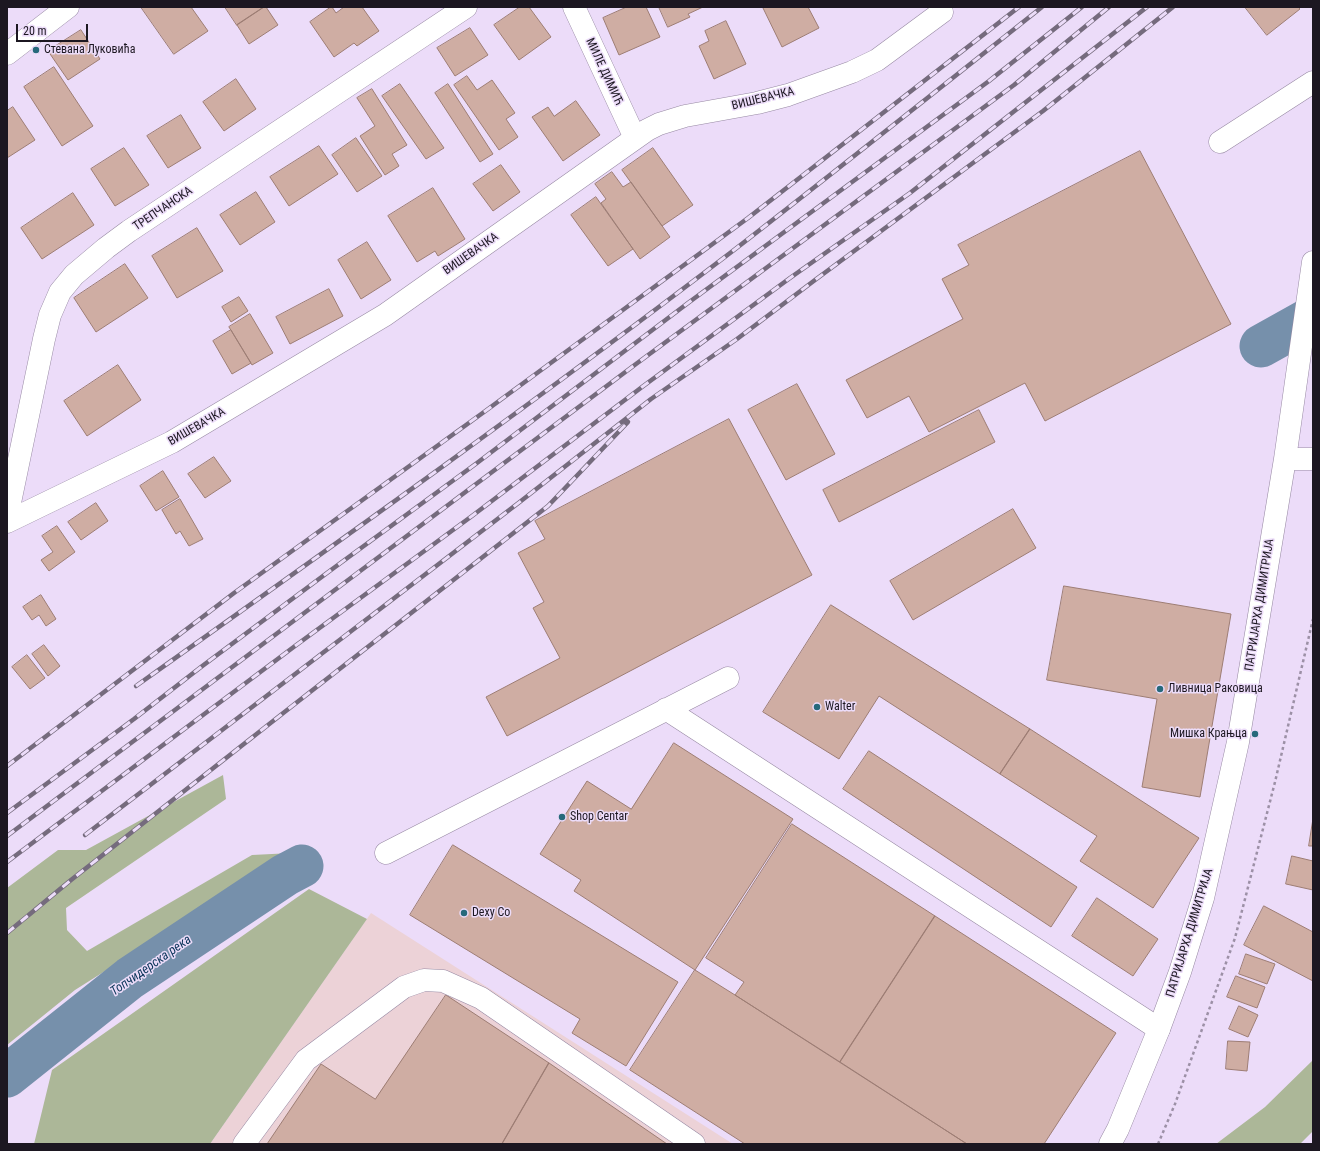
<!DOCTYPE html>
<html>
<head>
<meta charset="utf-8">
<style>
  body { margin:0 }
  #map { position:relative; width:1320px; height:1151px; overflow:hidden; background:#ecdcf9; font-family:"Roboto Condensed",sans-serif }
  canvas { display:block }
  .frame { position:absolute; inset:0; border:8px solid #1c1721; pointer-events:none }
  .scale { position:absolute; left:16px; top:24px; width:72px; height:18px; box-sizing:border-box; border:2px solid #1c1721; border-top:0; padding-left:5px; font-size:12px; line-height:14px; white-space:nowrap; color:#1c1721; -webkit-text-stroke:3px #ecdcf9; paint-order:stroke }
</style>
</head>
<body>
<div id="map">
<canvas width="1320" height="1151"></canvas>
<div class="frame"></div>
<div class="scale">20 m</div>
</div>
<script>
const ctx = document.querySelector('canvas').getContext('2d');
ctx.lineJoin = 'round';
function paint(path, color) {
  ctx.fillStyle = color;
  ctx.fill(path, 'evenodd');
}
function strokePath(path, color, width, dash) {
  ctx.strokeStyle = color;
  ctx.lineWidth = width;
  ctx.lineCap = dash ? 'butt' : 'round';
  ctx.setLineDash(dash || []);
  ctx.stroke(path);
}
function drawText(font, color, halo, rows, align = 'center') {
  ctx.font = font + ' "Roboto Condensed",sans-serif';
  ctx.lineWidth = 3;
  ctx.setLineDash([]);
  ctx.textBaseline = 'middle';
  ctx.strokeStyle = halo;
  ctx.fillStyle = color;
  for (const [text, x, y, turn = 0] of rows) {
    ctx.save();
    ctx.translate(x, y);
    ctx.rotate((+turn || 0) * Math.PI / 180);
    ctx.textAlign = isNaN(turn) ? turn : align;
    if (halo) ctx.strokeText(text, 0, 0);
    ctx.fillText(text, 0, 0);
    ctx.restore();
  }
}
const commercial = new Path2D(`
  M371 913 733 1144H210Z`);
const green = new Path2D(`
  M223 775 226 799 66 908 67 930 87 951 252 855 292 853 75 990 7 1045V888L58 850H86Z
  M309 889 367 919 210 1144H34L52 1070Z
  M1313 1060V1131L1300 1144H1216L1265 1107Z`);
const river = new Path2D(`
  M1261 346 1313 317
  M7 1076 130 978 285 875 302 866`);
const building = new Path2D(`
  M141 7H191L208 31 174 54Z
  M225 7H264L237 25Z
  M264 7H266L278 25 249 44 237 25Z
  M331 7H332L336 13 344 7H362L379 31 357 46 354 43 334 57 310 22Z
  M520 7H529L551 37 519 60 494 25Z
  M627 7H646L660 37 619 55 603 18Z
  M659 7H703L688 14 690 17 668 27Z
  M765 7H808L819 28 782 47 763 8Z
  M1245 7H1298L1300 9 1267 35Z
  M726 21 746 64 714 79 699 46 709 41 705 31Z
  M470 28 488 55 455 76 437 48Z
  M81 30 100 59 68 80 48 51Z
  M54 67 93 126 62 146 24 87Z
  M467 76 477 90 492 80 515 113 506 119 518 137 499 150 454 85Z
  M236 79 256 109 224 131 203 102Z
  M400 84 444 148 426 159 382 96Z
  M448 84 493 154 480 162 435 93Z
  M372 89 407 145 392 154 399 166 385 175 360 136 375 126 357 98Z
  M576 101 600 135 563 161 532 117 548 107 554 116Z
  M13 107 35 140 7 158V111Z
  M181 115 201 148 168 168 147 136Z
  M356 138 382 176 357 192 332 155Z
  M319 146 338 174 289 206 270 177Z
  M124 148 149 185 115 206 91 169Z
  M653 148 693 205 662 226 622 170Z
  M1140 151 1231 324 1045 421 1025 383 929 432 909 396 867 418 846 380 963 319 942 279 969 265 958 245Z
  M501 165 520 192 493 211 473 184Z
  M612 172 623 187 631 182 670 237 640 259 601 203 606 199 595 184Z
  M433 188 465 239 438 256 435 251 417 262 388 216Z
  M256 192 275 222 240 245 220 215Z
  M73 193 94 225 42 259 21 228Z
  M596 197 633 249 608 266 571 215Z
  M197 228 223 271 177 298 152 256Z
  M367 242 391 280 361 299 338 260Z
  M125 264 148 298 96 332 74 298Z
  M329 289 343 316 290 344 276 317Z
  M239 297 248 311 231 322 222 307Z
  M250 314 273 353 252 365 229 327Z
  M231 330 251 363 232 374 213 341Z
  M118 365 141 400 87 436 64 401Z
  M797 384 835 454 786 480 748 410Z
  M979 410 995 442 839 522 823 490Z
  M729 419 812 575 507 736 486 697 560 658 533 608 544 602 518 553 545 539 535 521Z
  M214 457 231 481 205 498 188 474Z
  M163 471 179 497 156 511 140 486Z
  M180 499 203 539 189 546 180 531 176 534 162 510Z
  M96 503 108 521 81 540 68 522Z
  M1013 509 1036 548 913 620 890 581Z
  M57 526 75 552 49 571 41 560 53 552 42 536Z
  M1064 586 1231 614 1200 797 1142 787 1157 699 1047 680Z
  M41 595 56 619 46 626 39 615 32 620 23 607Z
  M831 605 1030 729 1000 774 879 696 839 759 763 712Z
  M44 645 60 666 48 676 32 654Z
  M27 655 45 678 30 689 12 667Z
  M1030 729 1199 838 1153 908 1080 861 1097 836 1000 774Z
  M674 743 793 819 695 970 574 891 581 880 540 854 587 781 631 809Z
  M869 751 1077 887 1051 927 843 789Z
  M1313 819V846H1309Z
  M792 824 935 916 840 1062 735 995 744 982 706 958Z
  M453 845 678 982 626 1066 572 1033 580 1019 410 915Z
  M1292 856 1313 861V890L1286 884Z
  M1097 898 1158 939 1133 976 1072 936Z
  M1264 906 1313 932V981L1244 945Z
  M935 916 1116 1033 1044 1144H967L840 1062Z
  M1246 954 1275 964 1267 984 1239 974Z
  M695 970 735 995 967 1144H745L630 1070Z
  M1236 976 1265 987 1257 1008 1227 997Z
  M446 995 549 1063 502 1144H267L321 1064 375 1099Z
  M1239 1006 1258 1015 1248 1037 1229 1029Z
  M1228 1041 1250 1042 1247 1071 1226 1069Z
  M549 1063 667 1144H502Z`);
const path = new Path2D(`
  M1158 1144 1175 1104 1235 938 1275 782 1313 619`);
const minor = new Path2D(`
  M574 7 635 138
  M7 54 68 7
  M1220 142 1313 82
  M7 517 44 339 50 315 60 292 74 275 106 248 129 231 466 7
  M7 522 172 442 385 315 647 130 659 124 685 116 757 103 788 95 852 72 877 60 942 12
  M666 709 1159 1029
  M386 853 728 678
  M244 1144 306 1060 404 987 424 980 443 981 481 998 694 1144`);
const major = new Path2D(`
  M1285 459H1313
  M1110 1144 1118 1129 1159 1029 1180 972 1203 898 1238 742 1285 459 1313 262`);
const rail = new Path2D(`
  M136 686C337 543 538 400 734 250 837 170 940 88 1042 7
  M7 766 234 593 484 412 748 218 1019 7
  M7 813 134 719 201 667 331 570 477 463 688 303 989 81 1082 7
  M85 835 521 501 651 399 737 339 815 280 1043 111 1173 7
  M7 836 636 364 1014 85 1109 7
  M7 862 295 646 472 516 642 387 790 278 910 193 1147 7
  M7 933 71 880 282 714 548 506 628 422`);
const markers = [
  [36,50,4,"#26697b"],
  [1160,689,4,"#26697b"],
  [817,707,4,"#26697b"],
  [1255,734,4,"#26697b"],
  [562,817,4,"#26697b"],
  [464,913,4,"#26697b"]
];
const poiNames = [
  ["Стевана Луковића",44,50],
  ["Ливница Раковица",1168,689],
  ["Walter",825,707],
  ["Мишка Крањца",1247,734,"right"],
  ["Shop Centar",570,817],
  ["Dexy Co",472,913]
];
const streetNames = [
  ["МИЛЕ ДИМИЋ",604,72,65],
  ["ВИШЕВАЧКА",763,99,-14],
  ["ТРЕПЧАНСКА",163,209,-34],
  ["ВИШЕВАЧКА",471,254,-35],
  ["ВИШЕВАЧКА",197,427,-30],
  ["ПАТРИЈАРХА ДИМИТРИЈА",1260,605,-81],
  ["ПАТРИЈАРХА ДИМИТРИЈА",1190,933,-73]
];
const waterNames = [
  ["Топчидерска река",151,966,-35]
];
paint(commercial, '#ecd2d7');
paint(green, '#acb798');
strokePath(river, '#7690ab', 43);
paint(building, '#cfada3');
strokePath(building, '#9d7d74', 1);
strokePath(minor, '#9789a3', 23);
strokePath(major, '#9789a3', 23);
strokePath(path, '#9c90a6', 2.5, [3, 3]);
strokePath(minor, '#fff', 22);
strokePath(major, '#fff', 22);
strokePath(rail, '#756b7d', 4.5);
strokePath(rail, '#ecdcf9', 3, [9]);
for (const [x, y, r, color] of markers) {
  const dot = new Path2D();
  dot.arc(x, y, r, 0, 2 * Math.PI);
  ctx.fillStyle = color;
  ctx.fill(dot);
  strokePath(dot, '#ecdcf9', 1.5);
}
drawText('12px', '#1c1721', '#ecdcf9', poiNames, 'left');
drawText('12px', '#1c1721', '#ecdcf9', streetNames);
drawText('italic 13px', '#053055', '#ecdcf9', waterNames);
</script>
</body>
</html>
